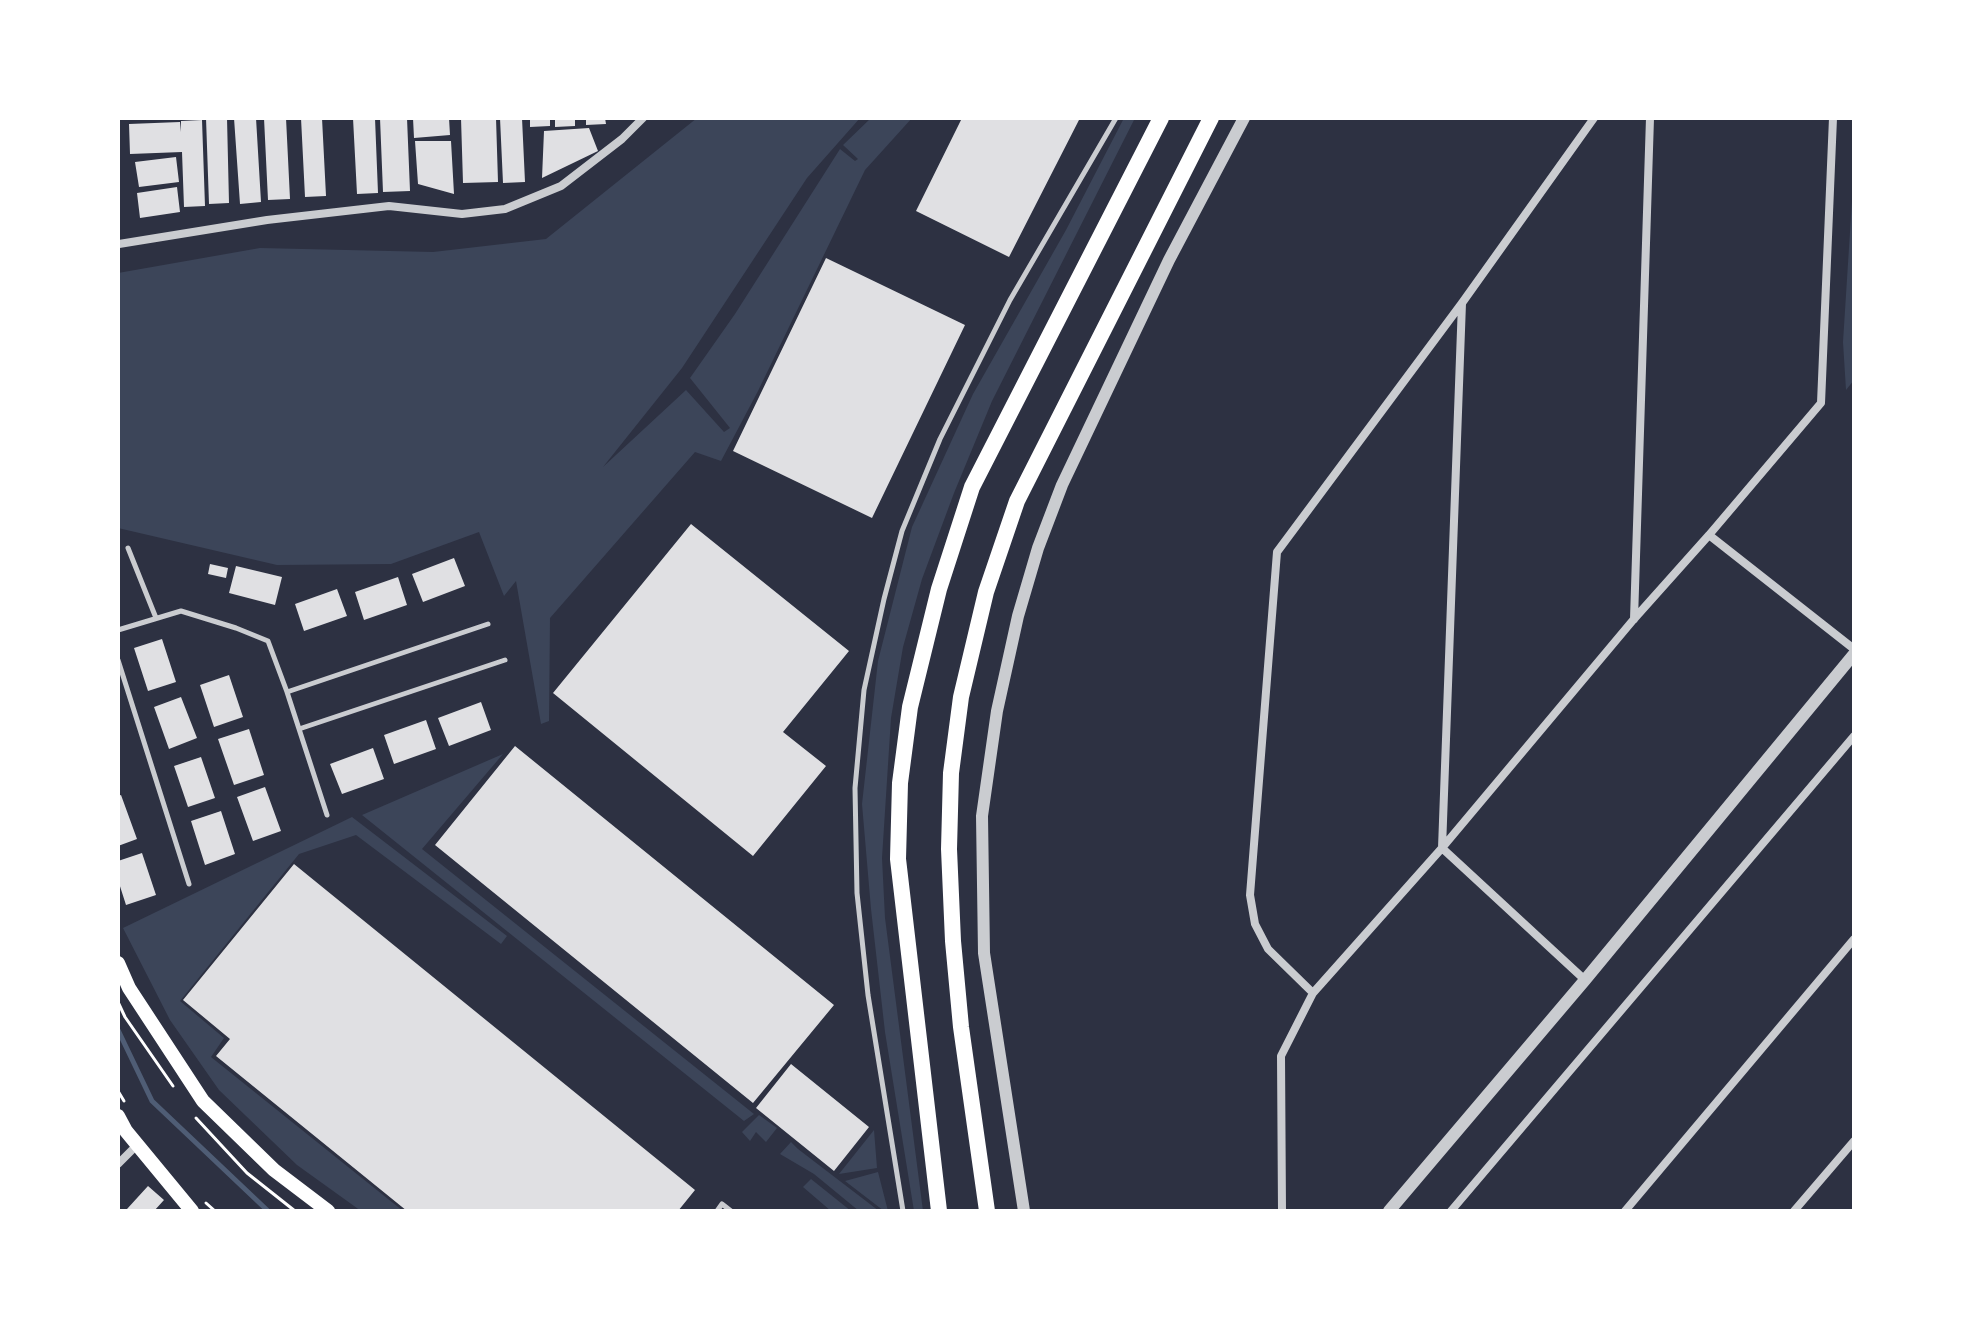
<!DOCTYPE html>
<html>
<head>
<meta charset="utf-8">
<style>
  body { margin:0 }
  #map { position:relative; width:1972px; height:1329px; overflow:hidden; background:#2d3142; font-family:Rubik,sans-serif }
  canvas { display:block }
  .frame { position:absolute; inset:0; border:120px solid #fff; pointer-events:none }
</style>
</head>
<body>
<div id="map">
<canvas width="1972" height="1329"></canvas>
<div class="frame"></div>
</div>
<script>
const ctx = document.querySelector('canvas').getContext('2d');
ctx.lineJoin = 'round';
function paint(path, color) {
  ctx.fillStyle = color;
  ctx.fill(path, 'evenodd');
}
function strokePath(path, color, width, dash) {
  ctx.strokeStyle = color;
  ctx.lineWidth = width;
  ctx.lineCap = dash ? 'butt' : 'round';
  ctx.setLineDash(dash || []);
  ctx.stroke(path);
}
const green = new Path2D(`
  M697 118H860L807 178 682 368 603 467 686 390 724 432 730 428 690 378 735 314 840 149 855 161 858 159 843 145 871 118H912L865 170 758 391 721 461 695 452 550 618 549 721 541 724 516 581 504 596 479 532 391 564 277 565 118 528V273L260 248 433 252 546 239Z
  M1124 118H1135L992 401 954 493 922 579 903 647 891 718 882 858 885 918 923 1211H914L885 1032 871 909 862 804 878 661 912 527 973 394 1066 230Z
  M1854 169V380L1846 390 1843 342Z
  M503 754 422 849 754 1114 744 1121 362 815Z
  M352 817 507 936 501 944 356 835 299 854 180 1001 224 1038 211 1057 403 1211H361L297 1165 219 1090 170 1020 123 928Z
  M759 1115 777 1128 766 1142 756 1132 750 1141 742 1132Z
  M874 1130 877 1168 839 1174Z
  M791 1142 798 1149 879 1211H859L814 1174 780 1154Z
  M878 1172 888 1211H884L845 1181Z
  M811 1179 851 1211H831L803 1187Z`);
const stream = new Path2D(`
  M118 1030 152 1101 268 1211`);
const building = new Path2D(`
  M206 118H227L229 203 209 204Z
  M234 118H256L261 202 240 204Z
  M264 118H286L290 199 268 200Z
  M301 118H322L326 196 305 197Z
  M353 118H375L378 193 357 194Z
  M380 118H407L410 191 383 192Z
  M413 118H449L450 135 414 138Z
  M461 118H496L498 182 463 183Z
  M500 118H522L525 182 503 183Z
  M530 118H550V126L530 127Z
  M555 118H575V126L555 127Z
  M586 118H605L606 124 586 125Z
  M962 118H1080L1009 257 916 211Z
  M202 120 205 206 184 207 182 152 130 154 129 124 180 122 181 132V121Z
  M589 128 598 151 542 178 544 131Z
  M415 141H451L454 194 418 184Z
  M176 157 179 182 139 187 135 162Z
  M177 187 180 212 140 218 137 193Z
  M826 258 965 325 872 518 733 451Z
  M691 524 849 651 783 732 826 766 753 856 553 693Z
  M454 558 465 586 423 602 412 574Z
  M210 564 228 568 226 578 208 574Z
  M236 566 282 577 275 605 229 593Z
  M398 577 407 605 364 620 355 592Z
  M337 589 347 616 304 631 295 604Z
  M162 639 176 682 148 691 134 648Z
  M229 675 243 717 214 727 200 685Z
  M181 697 197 738 169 749 154 707Z
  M481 702 491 730 449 746 438 718Z
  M426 720 436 749 394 764 384 735Z
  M249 729 264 775 234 785 218 739Z
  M515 746 834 1005 753 1103 435 845Z
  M373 748 384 779 342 794 330 764Z
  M201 757 215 798 188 807 174 766Z
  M265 787 281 831 253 841 237 797Z
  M121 795 137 839 118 846V796Z
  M221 811 235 854 205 865 191 821Z
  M142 853 156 895 126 905 118 880V861Z
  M294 864 695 1190 678 1211H407L216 1056 230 1039 183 1000Z
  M791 1064 869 1127 834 1171 756 1108Z
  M148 1186 164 1200 154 1211H128L127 1209Z`);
const path = new Path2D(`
  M118 1002 125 1017 173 1086
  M118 1091 124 1101
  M196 1118 247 1173 295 1211
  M206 1203 215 1211`);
const service = new Path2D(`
  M128 548 156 618
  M118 630 181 611 236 628 268 641 287 692 327 815
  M118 660 189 884
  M287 692 488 624
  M299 729 505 660
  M717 1211 722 1204 731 1211
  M903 1211 868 995 857 893 855 788 864 690 884 599 902 531 940 439 1010 300 1116 118`);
const minor = new Path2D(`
  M119 244 267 220 389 206 462 214 505 209 561 186 622 139 643 118
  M1462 303 1442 848 1585 980
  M1709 535 1854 649
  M1634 619 1650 118
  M1313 993 1268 949 1255 924 1250 895 1277 552 1462 303 1594 118
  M118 1164 137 1145
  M1282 1211 1281 1056 1313 993 1442 848 1634 619 1709 535 1821 403 1833 118
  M1451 1211 1854 736
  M1625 1211 1854 939
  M1794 1211 1854 1141`);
const tertiary = new Path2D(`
  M1024 1211 984 953 982 816 997 711 1018 616 1038 548 1062 485 1169 260 1244 118
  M1389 1211 1585 980 1854 654`);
const secondary = new Path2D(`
  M118 963 129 988 203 1101 274 1170 328 1211
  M118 1116 126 1131 192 1211`);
const trunk = new Path2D(`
  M939 1211 898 859 900 783 910 707 939 589 972 487 1161 118
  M987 1211 961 1027 953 941 949 849 951 773 961 697 986 592 1017 501 1211 118`);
paint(green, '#3c4559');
strokePath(stream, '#4f5d75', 5);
paint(building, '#e0e0e3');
strokePath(path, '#fff', 3);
strokePath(service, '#caccd0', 5);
strokePath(minor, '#caccd0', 8);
strokePath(tertiary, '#caccd0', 12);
strokePath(secondary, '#fff', 14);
strokePath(trunk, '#fff', 16);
</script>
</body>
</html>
